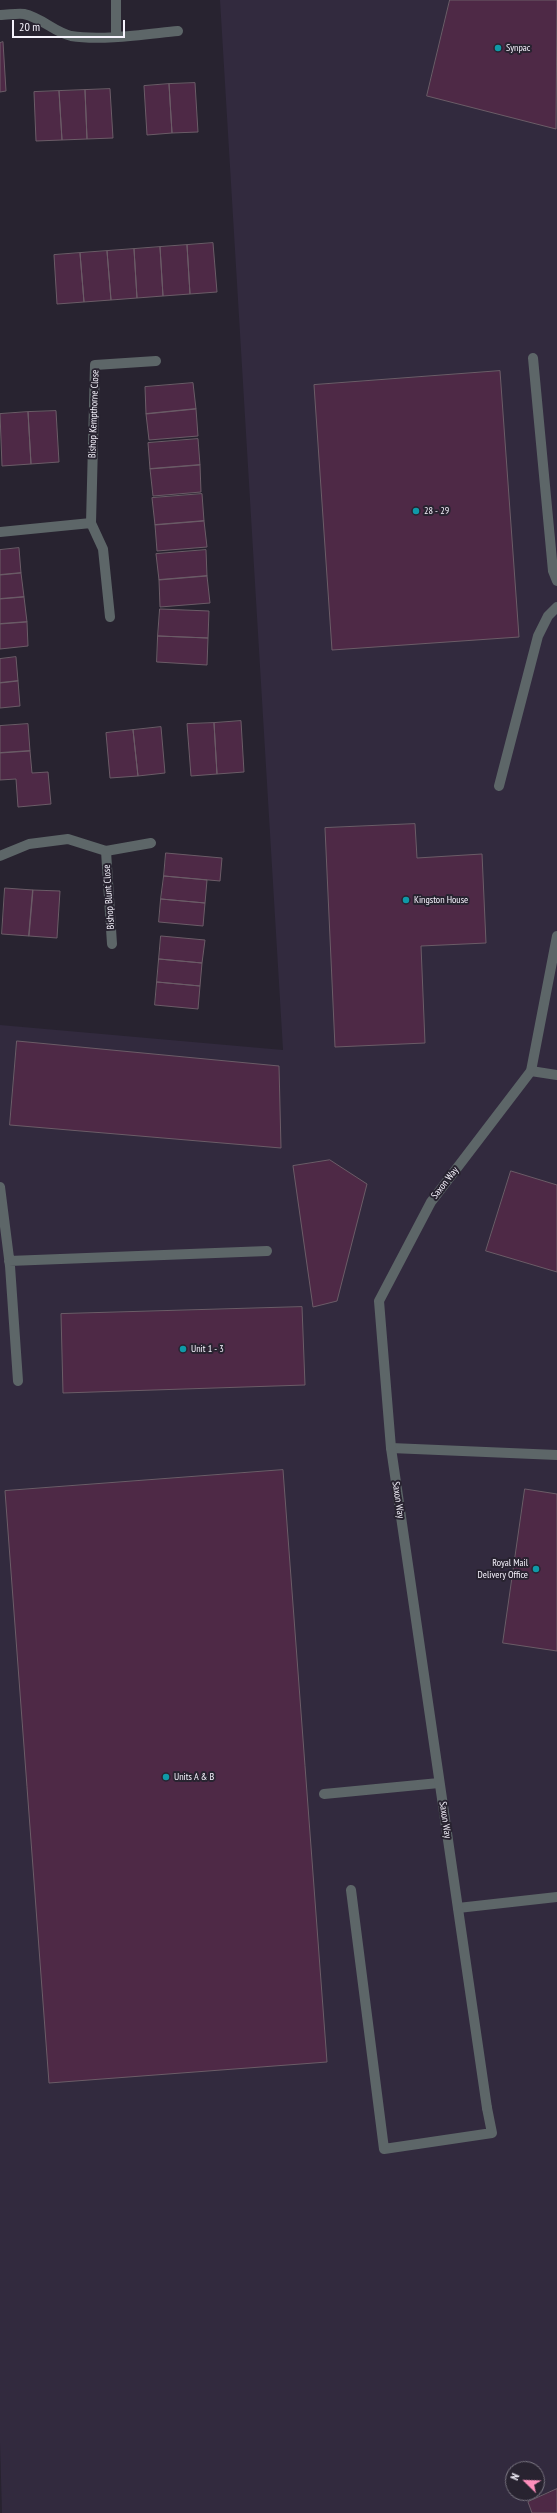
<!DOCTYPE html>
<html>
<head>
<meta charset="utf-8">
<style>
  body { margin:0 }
  #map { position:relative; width:557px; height:2513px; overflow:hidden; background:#282330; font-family:"PT Sans Narrow",sans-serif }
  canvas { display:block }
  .north { position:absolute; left:505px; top:2461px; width:40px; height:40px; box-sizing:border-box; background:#282330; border:1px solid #7a7682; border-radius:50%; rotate:293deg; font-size:11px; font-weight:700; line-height:16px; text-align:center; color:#f6f3fd }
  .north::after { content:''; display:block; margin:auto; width:14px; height:18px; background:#fe8ebc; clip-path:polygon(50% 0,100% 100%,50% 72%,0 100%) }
  .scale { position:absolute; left:12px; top:20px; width:113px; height:18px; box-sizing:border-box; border:2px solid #f6f3fd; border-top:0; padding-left:5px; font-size:12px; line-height:14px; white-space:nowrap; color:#f6f3fd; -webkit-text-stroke:3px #282330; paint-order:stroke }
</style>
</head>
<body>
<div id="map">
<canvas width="557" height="2513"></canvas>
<div class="north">N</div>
<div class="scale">20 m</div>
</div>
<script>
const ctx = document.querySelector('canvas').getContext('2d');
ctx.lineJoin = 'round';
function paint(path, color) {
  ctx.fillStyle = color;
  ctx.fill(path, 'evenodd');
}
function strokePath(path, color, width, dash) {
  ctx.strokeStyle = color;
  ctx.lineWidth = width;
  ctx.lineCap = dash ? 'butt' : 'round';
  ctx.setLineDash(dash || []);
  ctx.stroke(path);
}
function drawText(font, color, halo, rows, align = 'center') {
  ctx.font = font + ' "PT Sans Narrow",sans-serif';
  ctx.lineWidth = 4;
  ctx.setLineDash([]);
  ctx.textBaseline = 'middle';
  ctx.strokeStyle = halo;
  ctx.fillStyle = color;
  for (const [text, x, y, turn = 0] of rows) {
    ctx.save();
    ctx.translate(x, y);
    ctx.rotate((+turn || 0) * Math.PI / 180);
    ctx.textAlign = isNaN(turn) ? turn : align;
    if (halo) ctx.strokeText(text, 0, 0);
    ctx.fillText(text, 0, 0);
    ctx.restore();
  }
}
const built = new Path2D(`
  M220 0H557V2513H2L0 2443V1025L283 1050ZM513 2469H537V2493H513Z`);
const building = new Path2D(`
  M450 0H557L556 129 427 96Z
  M3 42 6 91 0 92V43Z
  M195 83 198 132 172 133 169 84Z
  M169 84 172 133 147 135 144 86Z
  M110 89 113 138 87 139 85 90Z
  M85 90 87 139 62 140 59 91Z
  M59 91 62 140 36 141 34 92Z
  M213 243 217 292 190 294 187 245Z
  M187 245 190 294 163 296 160 247Z
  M160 247 163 296 137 298 134 249Z
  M134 249 137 298 111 300 107 251Z
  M107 251 111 300 84 302 80 253Z
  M80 253 84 302 57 304 54 255Z
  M500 371 519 637 332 650 314 385Z
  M193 383 196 409 146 414 145 387Z
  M196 409 198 436 149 440 146 414Z
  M56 411 59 462 31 464 28 412Z
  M28 412 31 464 2 466 0 414Z
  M198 439 200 465 150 469 148 443Z
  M200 465 201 492 153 496 150 469Z
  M202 494 204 521 155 525 152 498Z
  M204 521 207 547 157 551 155 525Z
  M19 548 21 573 0 575V550Z
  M206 550 207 576 159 580 156 554Z
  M21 573 24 597 0 599V575Z
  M207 576 210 603 160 607 159 580Z
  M24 597 27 622 0 624V599Z
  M160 609 209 611 208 638 158 636Z
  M27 622 28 646 0 649V624Z
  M158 636 208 638 207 665 157 662Z
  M16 657 18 681 0 683V659Z
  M18 681 20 706 0 708V683Z
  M241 721 244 772 217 774 214 723Z
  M214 723 217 774 191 776 187 724Z
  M28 724 30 751 0 753V726Z
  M161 727 165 773 138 776 133 730Z
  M133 730 138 776 110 778 106 733Z
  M30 751 32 773 48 772 51 804 18 807 16 779 0 780V753Z
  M415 824 417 858 482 854 486 943 421 946 425 1043 335 1047 325 828Z
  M166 853 222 858 220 881 164 876Z
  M164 876 207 880 205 903 161 899Z
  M5 888 33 890 29 936 2 934Z
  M33 890 60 891 57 938 29 936Z
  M161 899 205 903 203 926 159 922Z
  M161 936 205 940 202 963 159 959Z
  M159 959 202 963 200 986 157 982Z
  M157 982 200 986 198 1009 155 1005Z
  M17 1041 279 1066 281 1148 10 1125Z
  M330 1160 367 1184 337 1301 313 1307 293 1166Z
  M511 1171 557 1185V1272L486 1251Z
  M302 1307 305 1385 63 1393 61 1314Z
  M283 1470 327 2062 49 2083 5 1491Z
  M525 1489 557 1494V1651L503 1643Z
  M557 2489V2513H532L528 2502Z`);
const service = new Path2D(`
  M533 358 553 571 557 581
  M499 786 538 636 548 616 557 607
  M531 1071 557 1075
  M0 1187 10 1266 18 1381
  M9 1261 267 1251
  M391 1448 557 1455
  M324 1794 439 1783
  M351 1890 384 2149 492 2133 487 2108
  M458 1908 557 1897`);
const minor = new Path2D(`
  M116 0V36
  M0 15C8 15 17 13 24 14 42 18 54 32 71 36 102 41 147 34 178 31
  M0 532 91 523
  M110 617 103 549 91 523 95 365 156 361
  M106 851 112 944
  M0 856 29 844 68 839 106 851 151 843
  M487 2108 391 1448 379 1301 431 1202 531 1071 557 936`);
const markers = [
  [498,48,4,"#0f9aa8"],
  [416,511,4,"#0f9aa8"],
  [406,900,4,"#0f9aa8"],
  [183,1349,4,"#0f9aa8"],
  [536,1569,4,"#0f9aa8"],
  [166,1777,4,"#0f9aa8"]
];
const poiNames = [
  ["Synpac",506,48],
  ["28 - 29",424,511],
  ["Kingston House",414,900],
  ["Unit 1 - 3",191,1349],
  ["Royal Mail",528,1563,"right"],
  ["Delivery Office",528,1575,"right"],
  ["Units A & B",174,1777]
];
const streetNames = [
  ["Bishop Kempthorne Close",94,414,-88],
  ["Bishop Blunt Close",109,897,-94],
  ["Saxon Way",445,1183,-52],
  ["Saxon Way",398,1500,82],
  ["Saxon Way",445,1820,82]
];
paint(built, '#322a3e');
paint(building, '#4e2946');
strokePath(building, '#6b5c67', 1);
strokePath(service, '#5d6668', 10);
strokePath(minor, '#5d6668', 10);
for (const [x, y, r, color] of markers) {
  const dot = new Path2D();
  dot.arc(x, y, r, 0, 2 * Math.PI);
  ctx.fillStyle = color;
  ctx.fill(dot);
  strokePath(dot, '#282330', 1.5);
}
drawText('10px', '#f6f3fd', '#282330', poiNames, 'left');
drawText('10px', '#f6f3fd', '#282330', streetNames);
</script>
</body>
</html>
